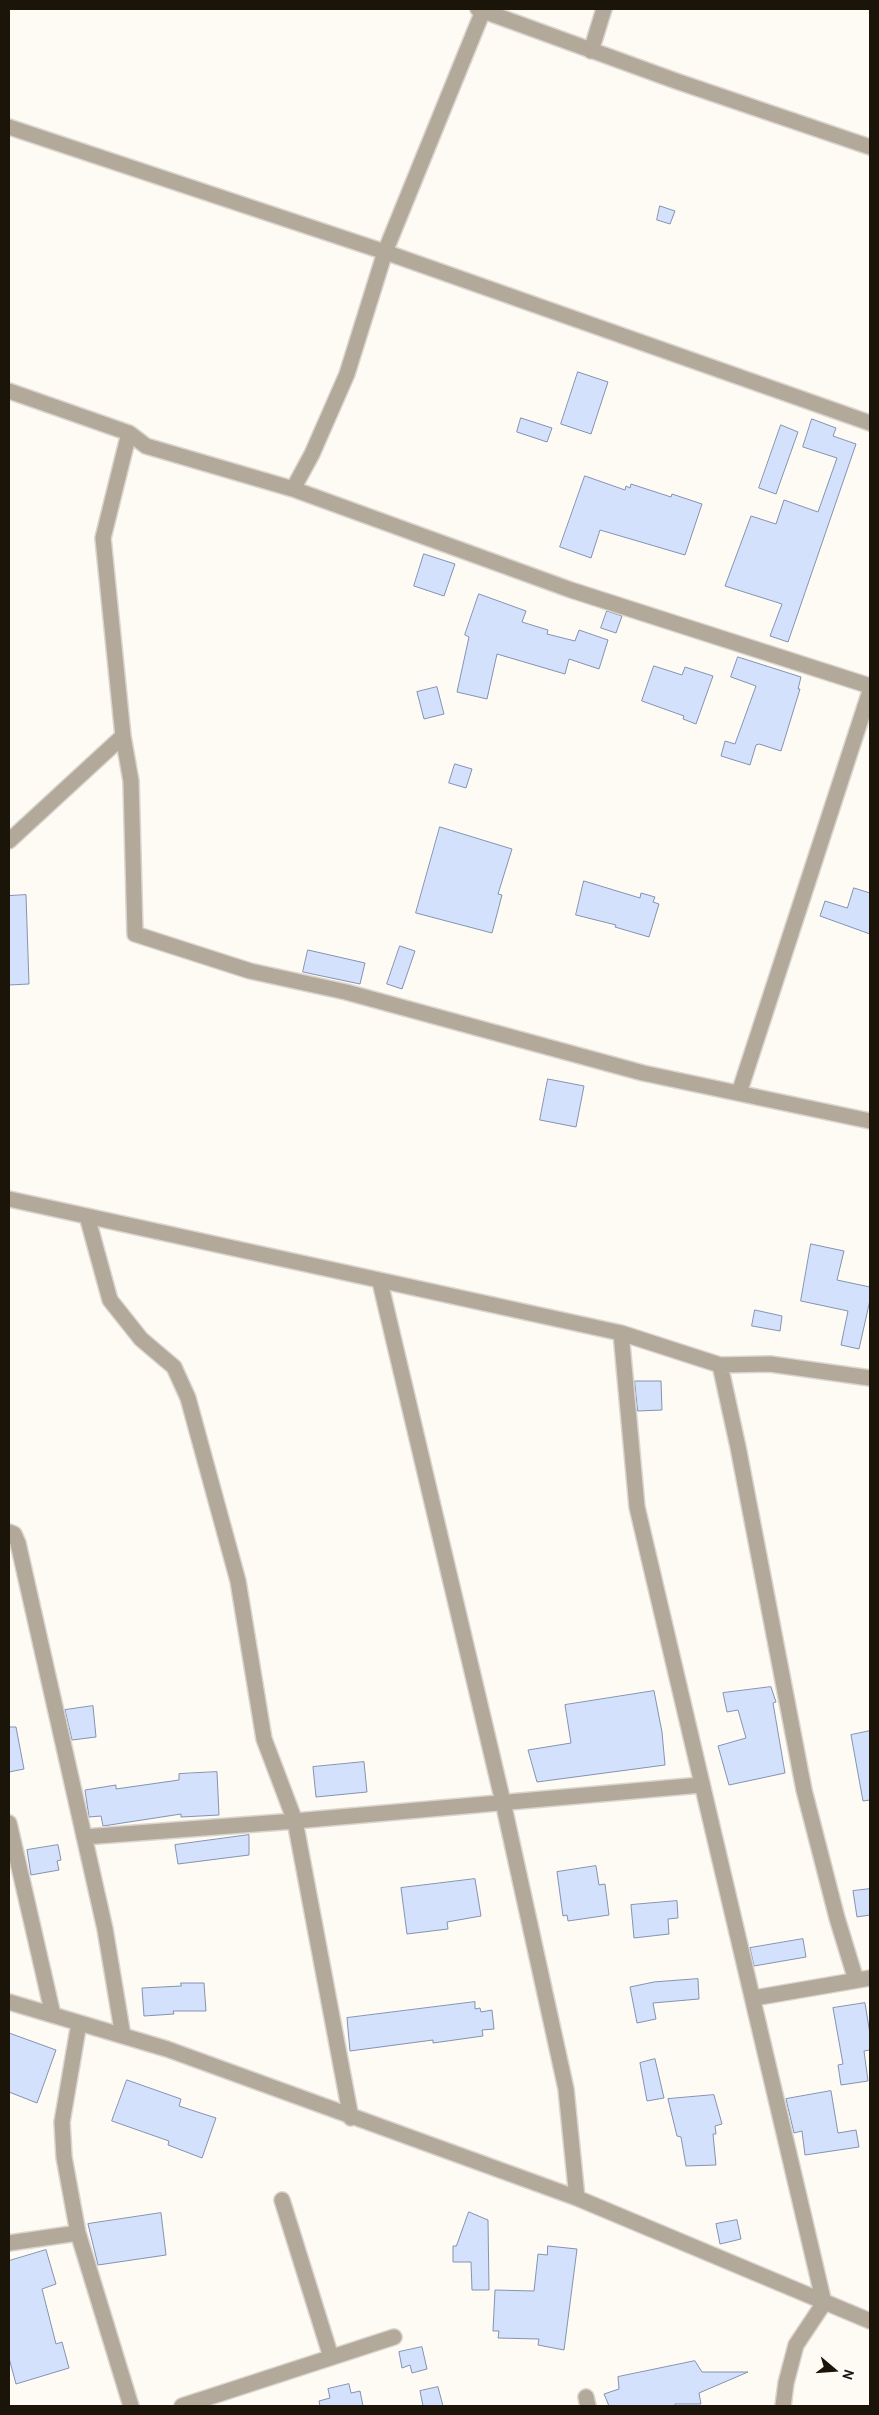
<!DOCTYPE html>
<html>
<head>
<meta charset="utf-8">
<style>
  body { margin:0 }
  #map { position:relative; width:879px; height:2415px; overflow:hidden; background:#fefaf4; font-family:"PT Sans",sans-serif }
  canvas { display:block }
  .frame { position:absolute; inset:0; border:10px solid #1b1509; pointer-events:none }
  .north { position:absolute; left:809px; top:2345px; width:50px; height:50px; -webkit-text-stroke:4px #fff; paint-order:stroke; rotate:108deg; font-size:14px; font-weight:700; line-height:20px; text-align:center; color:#1b1509 }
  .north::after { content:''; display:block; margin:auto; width:18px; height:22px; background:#1b1509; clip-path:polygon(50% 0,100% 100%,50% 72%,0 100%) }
</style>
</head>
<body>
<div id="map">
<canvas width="879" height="2415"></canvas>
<div class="frame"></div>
<div class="north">N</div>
</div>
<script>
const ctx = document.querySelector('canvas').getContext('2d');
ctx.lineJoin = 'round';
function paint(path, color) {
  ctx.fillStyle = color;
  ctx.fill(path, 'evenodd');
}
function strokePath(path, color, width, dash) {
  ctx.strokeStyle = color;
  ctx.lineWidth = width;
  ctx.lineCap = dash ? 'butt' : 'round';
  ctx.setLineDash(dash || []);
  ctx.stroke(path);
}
const building = new Path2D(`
  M660 206 675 211 670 224 657 220Z
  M578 372 608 382 591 434 561 424Z
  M521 418 552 428 547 442 517 432Z
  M812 419 836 428 833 436 856 444 788 642 770 636 782 604 725 586 751 516 776 524 784 500 818 512 837 458 803 447Z
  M781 425 798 432 776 494 759 488Z
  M585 476 625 490 626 486 630 488 631 484 671 497 672 494 702 504 685 555 600 530 591 558 560 547Z
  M424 554 455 564 444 596 414 586Z
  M479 594 526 611 522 622 548 630 547 634 575 641 579 630 608 640 599 669 569 659 565 674 497 654 487 699 457 692 469 637 465 635Z
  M607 611 622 616 616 633 601 628Z
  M738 657 801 677 798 689H800L781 751 759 744 756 745 750 765 721 756 725 741 735 744 756 686 731 677Z
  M654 666 682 675 685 667 713 676 696 724 683 719 684 716 642 701Z
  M437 687 444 714 424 719 417 692Z
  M455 764 472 769 466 788 449 783Z
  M440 827 512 849 498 894 502 895 492 933 416 913Z
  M584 881 640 898 641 893 655 897 653 902 659 904 649 937 615 927 616 925 576 915Z
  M854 888 870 893V934L820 916 825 901 847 908Z
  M26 895 29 984 9 985V896Z
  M400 946 415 951 402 989 387 984Z
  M308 950 365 963 360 984 303 972Z
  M548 1079 584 1086 576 1127 540 1120Z
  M811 1244 844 1251 837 1280 870 1287V1300L859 1349 841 1345 848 1311 801 1301Z
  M755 1310 782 1316 780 1331 752 1326Z
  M635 1381H661L662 1410 638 1411Z
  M771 1687 776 1702 773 1703 785 1773 729 1785 718 1746 746 1738 738 1710 727 1712 723 1693Z
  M654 1691 662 1732 665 1765 537 1782 528 1750 571 1743 565 1705Z
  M93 1706 96 1737 72 1740 65 1710Z
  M9 1727H16L24 1769 9 1772Z
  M870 1731V1800L863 1801 851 1735Z
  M364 1762 367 1792 316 1797 313 1767Z
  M217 1772 219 1815 181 1817V1814L103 1826 101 1816 89 1817 85 1790 116 1785V1789L179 1780V1774Z
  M249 1835V1855L178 1864 175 1845Z
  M58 1845 61 1860 57 1861 59 1870 31 1875 27 1850Z
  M596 1866 599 1885 605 1884 609 1915 568 1921 567 1915 563 1916 557 1872Z
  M475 1879 481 1916 447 1922 448 1929 407 1934 401 1888Z
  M870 1889V1915L857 1917 853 1891Z
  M677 1901 678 1918 668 1919 669 1934 634 1938 631 1905Z
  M803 1939 806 1957 754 1966 750 1948Z
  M698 1979 699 1999 653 2003 656 2019 637 2023 630 1987 654 1982Z
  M181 1983H204L206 2011H173L174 2014 144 2016 142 1988 181 1986Z
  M475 2002V2009L480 2008 481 2012 492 2010 494 2029 482 2030 483 2036 433 2043V2040L350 2051 347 2018Z
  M865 2003 870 2034V2050L864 2051 868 2081 841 2085 838 2065 843 2064 833 2008Z
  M9 2033 56 2050 37 2103 9 2092Z
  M655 2059 664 2098 647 2101 640 2063Z
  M127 2080 181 2099 179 2106 216 2118 202 2158 168 2145 169 2141 112 2121Z
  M831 2091 838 2133 856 2130 859 2147 805 2155 802 2131 794 2133 786 2099Z
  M714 2095 722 2124 715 2126 716 2134H713L716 2165 686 2166 681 2137 677 2136 668 2099Z
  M469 2212 488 2220 489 2290H472L471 2262H453V2246H456Z
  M161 2213 166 2255 98 2265 88 2224Z
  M737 2220 741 2239 720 2244 716 2224Z
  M548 2246 577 2249 564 2350 538 2345 539 2339 498 2338 499 2331H493L495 2290 534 2291 538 2254 547 2255Z
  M46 2250 56 2284 42 2289 56 2344 62 2342 69 2368 16 2384 9 2358V2261Z
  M422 2347 427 2369 412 2373 410 2365 402 2368 399 2352Z
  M695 2361 702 2372H748L699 2393 701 2404H675V2406H609L604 2394 619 2389 618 2377Z
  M349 2384 351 2393 360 2391 363 2406H320L319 2401 330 2398 328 2389Z
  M438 2387 443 2406H423L420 2391Z`);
const street = new Path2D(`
  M478 9 676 81 870 147
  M591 51 604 9
  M9 127 385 252 870 423
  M9 391 129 433 146 446 293 489 571 590 870 686
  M293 489 312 454 347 374 385 252 483 11
  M123 736 131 781 135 934 250 971 346 992 643 1073 870 1121
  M9 841 123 736 103 538 129 433
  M739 1093 870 691
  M9 1199 621 1333 720 1365 770 1364 870 1378
  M87 1216 110 1300 141 1339 174 1367 188 1398 238 1581 264 1739 295 1821 351 2118
  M380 1282 503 1802 566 2089 577 2198
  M621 1333 637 1507 824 2303 796 2345 786 2383 783 2406
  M720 1365 738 1447 804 1790 837 1918 856 1980
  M9 1532 14 1534 18 1543 105 1929 123 2036
  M9 1823 53 2015
  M84 1837 295 1821 701 1785
  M754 1998 870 1978
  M9 2002 167 2049 577 2198 870 2321
  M282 2200 331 2357
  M78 2233 64 2157 62 2122 79 2023
  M9 2243 78 2233 131 2406
  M586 2397 588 2406
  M182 2406 394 2337`);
paint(building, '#d3e1fc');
strokePath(building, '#8493b1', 1);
strokePath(street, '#dad5ce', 18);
strokePath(street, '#b2a99b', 15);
</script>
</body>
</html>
